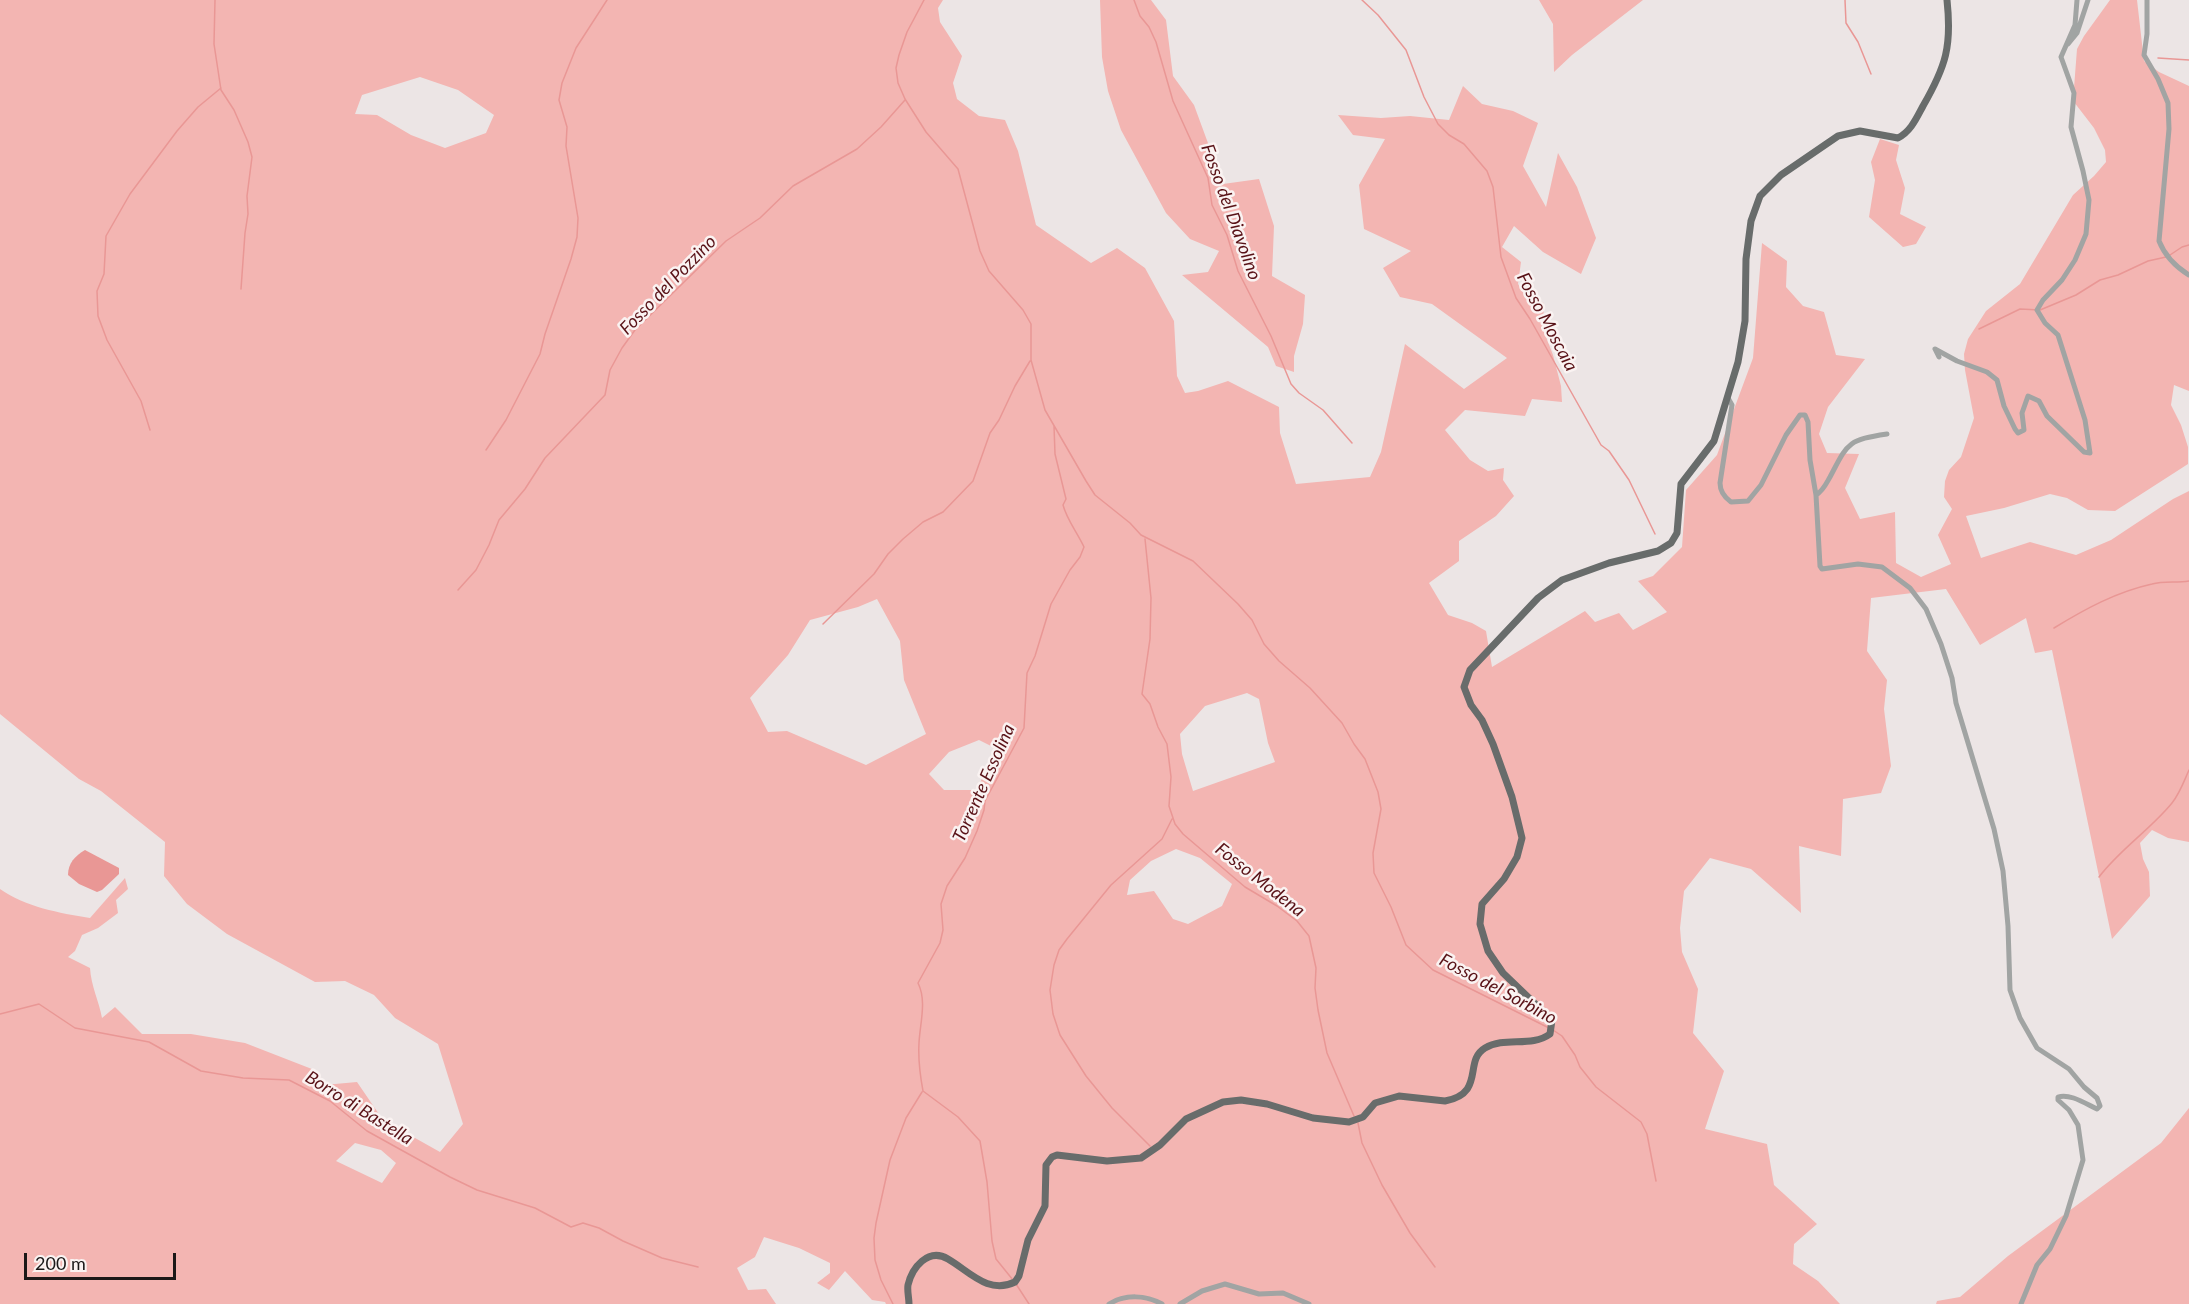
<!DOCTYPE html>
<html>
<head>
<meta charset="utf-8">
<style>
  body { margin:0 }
  #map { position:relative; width:2189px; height:1304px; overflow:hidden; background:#ece5e5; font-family:Lato,sans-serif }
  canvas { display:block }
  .scale { position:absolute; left:24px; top:1253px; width:152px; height:27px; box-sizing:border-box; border:3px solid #1b1818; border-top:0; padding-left:8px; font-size:18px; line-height:21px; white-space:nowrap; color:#1b1818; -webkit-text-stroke:4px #faf3f2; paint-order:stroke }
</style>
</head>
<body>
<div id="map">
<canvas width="2189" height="1304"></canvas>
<div class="scale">200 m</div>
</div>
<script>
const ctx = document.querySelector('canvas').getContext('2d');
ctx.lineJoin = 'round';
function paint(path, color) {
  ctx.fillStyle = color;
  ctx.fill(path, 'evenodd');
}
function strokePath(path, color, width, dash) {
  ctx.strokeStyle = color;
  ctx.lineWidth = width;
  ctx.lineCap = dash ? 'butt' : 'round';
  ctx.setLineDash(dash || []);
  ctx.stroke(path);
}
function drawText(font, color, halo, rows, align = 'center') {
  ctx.font = font + ' Lato,sans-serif';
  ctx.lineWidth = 5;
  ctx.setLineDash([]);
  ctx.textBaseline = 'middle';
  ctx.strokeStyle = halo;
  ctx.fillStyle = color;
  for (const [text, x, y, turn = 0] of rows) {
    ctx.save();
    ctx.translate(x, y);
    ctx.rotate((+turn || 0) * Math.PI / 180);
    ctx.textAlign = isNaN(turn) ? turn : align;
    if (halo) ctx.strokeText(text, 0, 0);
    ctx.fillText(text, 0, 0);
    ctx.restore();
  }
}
const green = new Path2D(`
  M0 0H943L938 8 940 22 962 56 953 83 957 99 979 116 1005 120 1018 151 1036 225 1091 263 1117 248 1145 268 1174 321 1177 376 1185 393 1198 391 1228 381 1279 407 1280 433 1296 484 1370 477 1381 452 1405 344 1464 389 1507 358 1432 304 1400 297 1383 268 1411 251 1364 229 1359 185 1385 139 1353 135 1338 115 1381 118 1410 116 1449 120 1463 86 1482 104 1513 111 1538 123 1523 166 1546 207 1558 153 1577 187 1596 238 1581 274 1543 252 1514 226 1502 247 1521 262 1518 284 1526 296 1544 303 1543 329 1553 355 1561 386 1562 402 1532 399 1525 416 1465 410 1445 430 1470 460 1488 471 1504 468 1503 480 1514 496 1496 516 1459 541V561L1429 583 1448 615 1472 623 1486 631 1492 667 1585 611 1595 622 1619 613 1633 630 1667 612 1638 581 1653 576 1682 547 1686 490 1717 455 1753 358 1762 243 1787 261 1786 287 1803 306 1824 312 1836 355 1865 359 1828 407 1819 434 1827 453 1859 454 1845 488 1860 519 1895 512 1896 563 1921 577 1951 564 1938 535 1952 509 1944 497 1945 481 1949 470 1961 457 1974 418 1965 370 1964 354 1968 339 1986 311 2020 284 2073 195 2094 176 2106 162 2105 150 2094 128 2074 102V88L2077 49 2084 36 2110 0H2137L2144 61 2159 72 2189 86V391L2174 385 2171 405 2181 425 2188 447V464L2115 511 2088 510 2067 498 2050 494 2004 508 1966 516 1981 558 2030 542 2076 555 2111 540 2173 499 2189 491V842L2168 838 2152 830 2140 843 2143 859 2149 872 2150 896 2112 939 2052 650 2035 653 2026 618 1980 645 1946 589 1871 598 1867 651 1887 680 1884 709 1891 766 1881 793 1843 799 1841 856 1799 846 1801 913 1751 869 1710 858 1684 891 1680 928 1682 952 1698 989 1693 1033 1724 1071 1705 1129 1767 1144 1774 1185 1817 1224 1794 1244 1793 1264 1818 1281 1840 1304H886L885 1302 872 1300 845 1271 829 1290 817 1283 830 1273V1263L799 1248 764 1237 755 1257 737 1268 748 1290 766 1289 776 1304H0V889C26 907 59 913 90 918L125 878 128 889 116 900 118 913 98 928 82 935 75 951 68 957 90 968C91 986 99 1001 102 1018L115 1007 142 1034H191L245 1043 317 1071 324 1085 357 1082 383 1120 440 1152 463 1124 438 1044 395 1018 374 995 345 981 315 982 227 934 187 904 164 876 165 842 101 791 79 779 0 714ZM420 77 458 90 494 115 486 133 445 148 411 135 377 115 355 114 362 95ZM877 599 900 641 904 680 926 734 866 765 787 731 768 732 750 698 788 655 810 620 858 607ZM1247 693 1259 699 1268 743 1275 762 1193 791 1182 754 1180 734 1205 706ZM979 740 995 748 977 790H944L929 774 949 752ZM1176 849 1200 858 1232 884 1222 906 1188 924 1173 919 1154 891 1127 895 1130 880 1151 861ZM355 1143 381 1150 396 1163 382 1183 336 1161Z
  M1100 0H1151L1166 20 1173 76 1194 105 1223 184 1259 179 1274 226 1272 276 1305 295 1303 324 1294 356V372L1276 366 1268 347 1182 275 1208 272 1219 251 1190 239 1166 213 1121 130 1108 91 1102 57Z
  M1539 0H1643L1572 55 1554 72 1553 24Z
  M1880 139 1899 145 1896 160 1905 188 1900 214 1926 227 1916 244 1903 247 1869 217 1875 180 1871 162Z
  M2189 1108V1304H1936L1937 1301 1960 1297 2008 1256 2161 1143Z`);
const water = new Path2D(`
  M85 850 119 868V874L102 890 97 892 79 884 68 875C68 863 75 856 85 850Z`);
const stream = new Path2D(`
  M215 0 214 44 221 90 234 110 248 142 252 157 247 196 248 214 245 233 241 289
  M924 0 907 32 899 55 896 68 898 83 905 99 926 132 958 169 980 251 989 271 1023 310 1031 324V360L1045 410 1086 481 1095 495 1130 523 1141 535 1193 561 1238 604 1252 620 1264 644 1279 661 1310 688 1342 723 1354 744 1365 759 1378 792 1381 809 1373 853 1374 873 1391 907 1406 945 1433 970 1549 1028
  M1134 0 1140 16 1149 27 1156 42 1173 101 1208 178 1212 205 1227 235 1238 271 1271 336 1291 384 1299 393 1323 410 1352 443
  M1362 0 1378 15 1406 50 1424 97 1438 124 1449 135 1464 144 1487 171 1493 187 1501 257 1516 298 1530 319 1601 445 1609 451 1629 480 1655 534
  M1845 0 1846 23 1858 42 1871 74
  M2158 58 2189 60
  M2170 255 2182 247 2189 245
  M1979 329 2020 309 2040 310 2076 295 2100 280 2118 275 2148 261 2166 257
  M150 430 141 401 107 340 98 316 97 291 104 274 106 236 130 194 177 131 198 107 221 88
  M486 450 506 420 540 354 545 334 571 259 577 237 578 218 566 146 567 127 559 100 562 83 576 48 607 0
  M1145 539 1151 598 1150 639 1142 694 1150 704 1158 727 1167 744 1171 777 1169 806 1175 824 1183 834 1245 887 1277 906 1297 921 1309 936 1316 968 1315 988 1318 1010 1327 1053 1354 1116
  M458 590 476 570 489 545 499 520 525 489 545 458 605 395 610 370 622 348 635 330 726 241 760 218 793 186 857 149 881 127 905 100
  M823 624 874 574 888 554 903 539 923 522 943 512 973 481 990 433 999 420 1015 386 1030 361
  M2054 628C2085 609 2116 592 2152 584 2164 581 2177 583 2189 581
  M2099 877C2120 849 2150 830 2172 803 2180 793 2184 781 2189 770
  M0 1014 39 1004 75 1028 149 1042 201 1071 243 1078 289 1080 330 1101 367 1131 450 1177 477 1190 535 1208 571 1227 583 1223 599 1228 623 1241 662 1258 698 1267
  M1553 1030 1562 1036 1575 1055 1580 1067 1596 1087 1641 1122 1647 1134 1656 1181
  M1358 1123 1362 1143 1382 1185 1410 1233 1435 1267
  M1150 1146 1112 1108 1086 1076 1060 1035 1053 1014 1050 990 1054 965 1059 950 1067 939 1111 885 1162 839 1172 819
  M1013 1280 996 1259 992 1241 987 1182 980 1141 958 1117 923 1091C920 1075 918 1060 919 1043 920 1023 927 1001 918 983L940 943 943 930 941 904 947 886 965 858 977 831 984 810 985 801 1024 728 1027 673 1035 656 1051 604 1070 570 1080 557 1084 547C1077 532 1067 520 1063 505L1066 499 1055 454 1054 426
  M1016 1284 1029 1304
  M893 1304 881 1280 875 1260 874 1238 876 1223 890 1160 906 1118 922 1092`);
const minor = new Path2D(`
  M2147 0V34L2144 55 2158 79 2168 103 2169 129 2159 241C2165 256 2176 267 2189 275
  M2068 44 2077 33 2088 0
  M1939 357 1935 349 1957 361 1987 372 1997 380 2004 406 2015 429 2018 433 2024 430 2022 413 2028 396 2039 401 2047 416 2084 452 2090 453 2085 420 2058 335 2045 323 2037 310 2043 300 2062 280 2075 260 2086 234 2089 200 2083 171 2071 127 2074 93 2061 57 2075 25 2077 0
  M1728 398 1732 405 1720 483C1720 491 1724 497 1731 502L1748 501 1761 485 1786 435 1800 415H1805L1808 422 1810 460 1816 495 1820 566 1822 569 1858 564 1882 567 1910 588 1926 609 1941 644 1952 678 1956 703 1994 829 2003 871 2008 926 2010 990 2020 1018 2037 1048 2069 1069 2084 1087 2097 1098 2100 1106 2097 1109C2086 1104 2070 1093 2058 1097V1100L2069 1110 2078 1125 2083 1160 2066 1216 2050 1249 2037 1265 2021 1304
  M1816 495C1823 491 1826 484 1830 477 1848 443 1847 440 1887 434
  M1109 1304C1125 1294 1146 1295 1162 1304
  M1180 1304 1202 1291 1225 1284 1259 1294 1283 1293 1309 1304`);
const major = new Path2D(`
  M909 1304C909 1298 907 1291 908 1285 912 1268 928 1247 948 1259 969 1271 988 1295 1015 1282L1019 1276 1028 1240 1045 1206 1046 1165 1052 1157 1057 1155 1107 1161 1141 1158 1160 1145 1186 1119 1223 1102 1241 1100 1267 1104 1313 1118 1349 1122 1363 1117 1375 1103 1399 1096 1445 1101C1486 1093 1463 1061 1485 1048 1505 1036 1531 1048 1550 1034L1552 1020 1503 973 1488 951 1480 924 1482 904 1504 879 1517 857 1522 838 1512 797 1493 744 1482 720 1471 705 1464 687 1470 670 1538 598 1562 580 1609 563 1658 551 1671 543 1677 533 1681 484 1714 441 1738 362 1745 321 1746 259 1751 221 1760 196 1781 175 1838 136 1860 131 1898 138C1911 131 1916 119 1923 106 1946 66 1952 46 1947 0`);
const waterNames = [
  ["Fosso del Diavolino",1231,212,70],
  ["Fosso del Pozzino",668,285,-46],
  ["Fosso Moscaia",1547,322,62],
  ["Torrente Essolina",984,783,-66],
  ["Fosso Modena",1260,880,38],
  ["Fosso del Sorbino",1498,989,28],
  ["Borro di Bastella",359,1108,32]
];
paint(green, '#f3b5b2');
paint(water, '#e99795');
strokePath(stream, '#e99795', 1.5);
strokePath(minor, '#a1a4a3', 5);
strokePath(major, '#686c6b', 7);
drawText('italic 18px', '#591217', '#faf3f2', waterNames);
</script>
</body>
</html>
